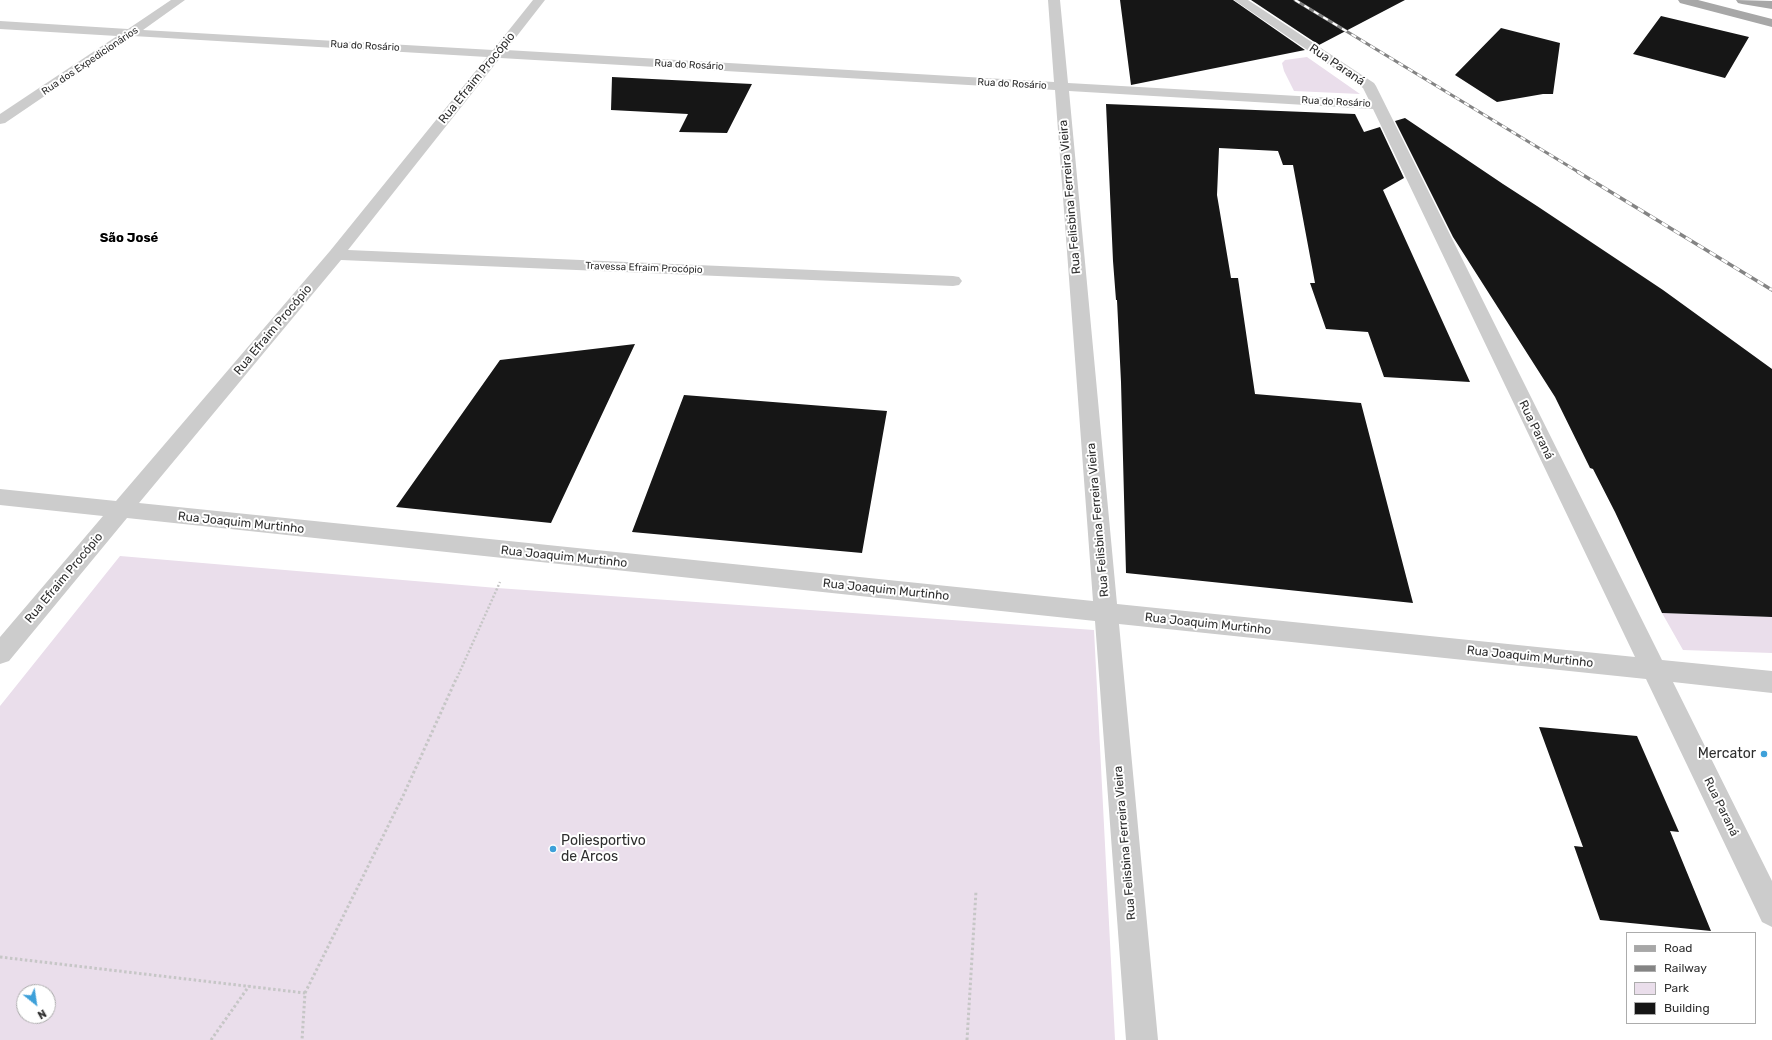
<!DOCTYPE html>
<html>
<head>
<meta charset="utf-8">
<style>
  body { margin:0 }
  #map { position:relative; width:1772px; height:1040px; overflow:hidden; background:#fff; font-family:Rubik,sans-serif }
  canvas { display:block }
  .legend { position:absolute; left:1626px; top:932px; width:130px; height:92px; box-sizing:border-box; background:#fff; border:1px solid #acacac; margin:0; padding:5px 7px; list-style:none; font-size:12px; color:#2f2f2f }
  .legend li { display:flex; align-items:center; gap:8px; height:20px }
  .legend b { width:20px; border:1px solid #acacac }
  .north { position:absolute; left:16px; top:984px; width:40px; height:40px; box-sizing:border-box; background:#fff; border:1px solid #acacac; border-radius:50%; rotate:150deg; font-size:11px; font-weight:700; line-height:16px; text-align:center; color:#2f2f2f }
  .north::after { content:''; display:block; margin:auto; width:14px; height:18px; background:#3ea0d9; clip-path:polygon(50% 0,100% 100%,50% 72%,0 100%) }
</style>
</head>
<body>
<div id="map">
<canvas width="1772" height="1040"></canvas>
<ul class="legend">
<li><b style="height:5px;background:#a7a7a7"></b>Road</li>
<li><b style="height:5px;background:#848484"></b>Railway</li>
<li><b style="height:11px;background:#eadeeb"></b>Park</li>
<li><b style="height:11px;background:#161616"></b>Building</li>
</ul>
<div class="north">N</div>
</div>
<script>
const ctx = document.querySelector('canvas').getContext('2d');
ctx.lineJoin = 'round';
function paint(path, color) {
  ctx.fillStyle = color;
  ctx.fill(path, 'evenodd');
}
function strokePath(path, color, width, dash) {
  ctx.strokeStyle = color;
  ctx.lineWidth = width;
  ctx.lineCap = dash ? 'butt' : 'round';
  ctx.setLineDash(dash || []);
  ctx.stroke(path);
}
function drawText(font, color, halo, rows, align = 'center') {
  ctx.font = font + ' Rubik,sans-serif';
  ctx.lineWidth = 4;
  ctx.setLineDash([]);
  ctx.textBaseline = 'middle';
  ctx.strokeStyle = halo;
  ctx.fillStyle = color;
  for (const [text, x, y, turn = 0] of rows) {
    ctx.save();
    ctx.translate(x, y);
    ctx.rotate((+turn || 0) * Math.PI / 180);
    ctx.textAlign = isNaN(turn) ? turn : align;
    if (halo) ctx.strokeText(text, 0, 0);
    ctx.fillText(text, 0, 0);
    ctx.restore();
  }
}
const green = new Path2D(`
  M1307 57 1360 94 1294 91 1284 71 1282 63 1285 60Z
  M120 556 497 588 1094 630 1115 1040H0V706ZM24 992H48V1016H24Z
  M1662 613 1772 617V653L1683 650Z`);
const building = new Path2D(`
  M1120 0H1233L1305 50 1131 85Z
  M1251 0H1405L1319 45Z
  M1661 16 1749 37 1725 78 1633 54Z
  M1501 28 1560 43 1553 94H1543L1497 102 1455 75Z
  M612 77 752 84 727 133 679 132 688 114 611 110Z
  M1106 104 1355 114 1364 132 1380 127 1404 178 1383 190 1470 382 1384 377 1368 332 1326 329 1310 283H1315L1293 165H1283L1278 151 1219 148 1217 195 1231 278H1238L1255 394 1361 403 1413 603 1126 573 1121 382 1117 300H1116L1113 261Z
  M1405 118 1503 184 1537 206 1663 290 1772 369V617L1662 613 1615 512 1593 469 1590 468 1555 397 1453 237 1395 121Z
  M635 344 551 523 396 507 500 360Z
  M684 395 887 411 862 553 632 532Z
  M1539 727 1637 736 1679 832 1670 831 1711 931 1600 920 1574 846 1583 847Z`);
const pathFar1 = new Path2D(`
  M457 678 500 582`);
const path = new Path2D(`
  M0 957 305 993 302 1040
  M305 993 403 796 457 677
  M211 1040 249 986
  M967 1040 976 891`);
const minor = new Path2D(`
  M171 0H185L143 30 493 50 533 0H545L506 50 1054 82 1048 0H1060L1068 83 1369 100 1363 88 1234 0H1248L1374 83 1376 86 1662 660 1772 671V693L1673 682 1772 881V927L1762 922 1646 679 1119 624 1158 1040H1126L1095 621 127 518 9 661 0 664V637L103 516 0 505V489L116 501 330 251 487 57 133 36 5 123 0 124V114L117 36 0 29V21L128 29ZM500 58 1055 90 1093 601 139 503 341 260 953 286 959 285 962 281 959 277 953 276 348 250ZM1069 91 1373 109 1635 657 1117 604Z`);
const major = new Path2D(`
  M1678 0H1698L1772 19V27L1680 3Z
  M1736 0 1772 1V9L1742 4 1738 3Z`);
const railFar1 = new Path2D(`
  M1295 0 1580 173`);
const rail = new Path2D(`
  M1578 172 1772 290`);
const markers = [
  [1764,754,4,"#3ea0d9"],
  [553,849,4,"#3ea0d9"]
];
const farStreetnames = [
  ["Rua do Rosário",365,46,3],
  ["Rua dos Expedicionários",90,61,-34],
  ["Rua do Rosário",689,65,3],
  ["Rua do Rosário",1012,84,3],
  ["Rua do Rosário",1336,102,3],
  ["Travessa Efraim Procópio",644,268,2]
];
const streetNames = [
  ["Rua Paraná",1337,65,34],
  ["Rua Efraim Procópio",477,78,-51],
  ["Rua Felisbina Ferreira Vieira",1070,197,-95],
  ["Rua Efraim Procópio",273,330,-50],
  ["Rua Paraná",1536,430,64],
  ["Rua Felisbina Ferreira Vieira",1098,520,-95],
  ["Rua Joaquim Murtinho",241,523,6],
  ["Rua Joaquim Murtinho",564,557,6],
  ["Rua Efraim Procópio",64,578,-50],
  ["Rua Joaquim Murtinho",886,590,6],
  ["Rua Joaquim Murtinho",1208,624,6],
  ["Rua Joaquim Murtinho",1530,657,6],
  ["Rua Paraná",1721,807,64],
  ["Rua Felisbina Ferreira Vieira",1125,843,-95]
];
const farDistrictnames = [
  ["São José",129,238]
];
const nearPoinames = [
  ["Mercator",1756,754],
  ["Poliesportivo",561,841,"left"],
  ["de Arcos",561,857,"left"]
];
paint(green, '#eadeeb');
paint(building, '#161616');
strokePath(pathFar1, '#c6c6c6', 2.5, [2, 2]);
strokePath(path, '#c6c6c6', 3, [2.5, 2.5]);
paint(minor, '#ccc');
paint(major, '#a7a7a7');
strokePath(railFar1, '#848484', 3);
strokePath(rail, '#848484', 3.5);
strokePath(railFar1, '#fff', 2, [5.5]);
strokePath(rail, '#fff', 2.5, [7]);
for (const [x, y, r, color] of markers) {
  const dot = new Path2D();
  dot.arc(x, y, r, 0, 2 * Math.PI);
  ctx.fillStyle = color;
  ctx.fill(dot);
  strokePath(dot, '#fff', 1.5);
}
drawText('10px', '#2f2f2f', '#fff', farStreetnames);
drawText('12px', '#2f2f2f', '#fff', streetNames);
drawText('bold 13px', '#000', '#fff', farDistrictnames);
drawText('14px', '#2f2f2f', '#fff', nearPoinames, 'right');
</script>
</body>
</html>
